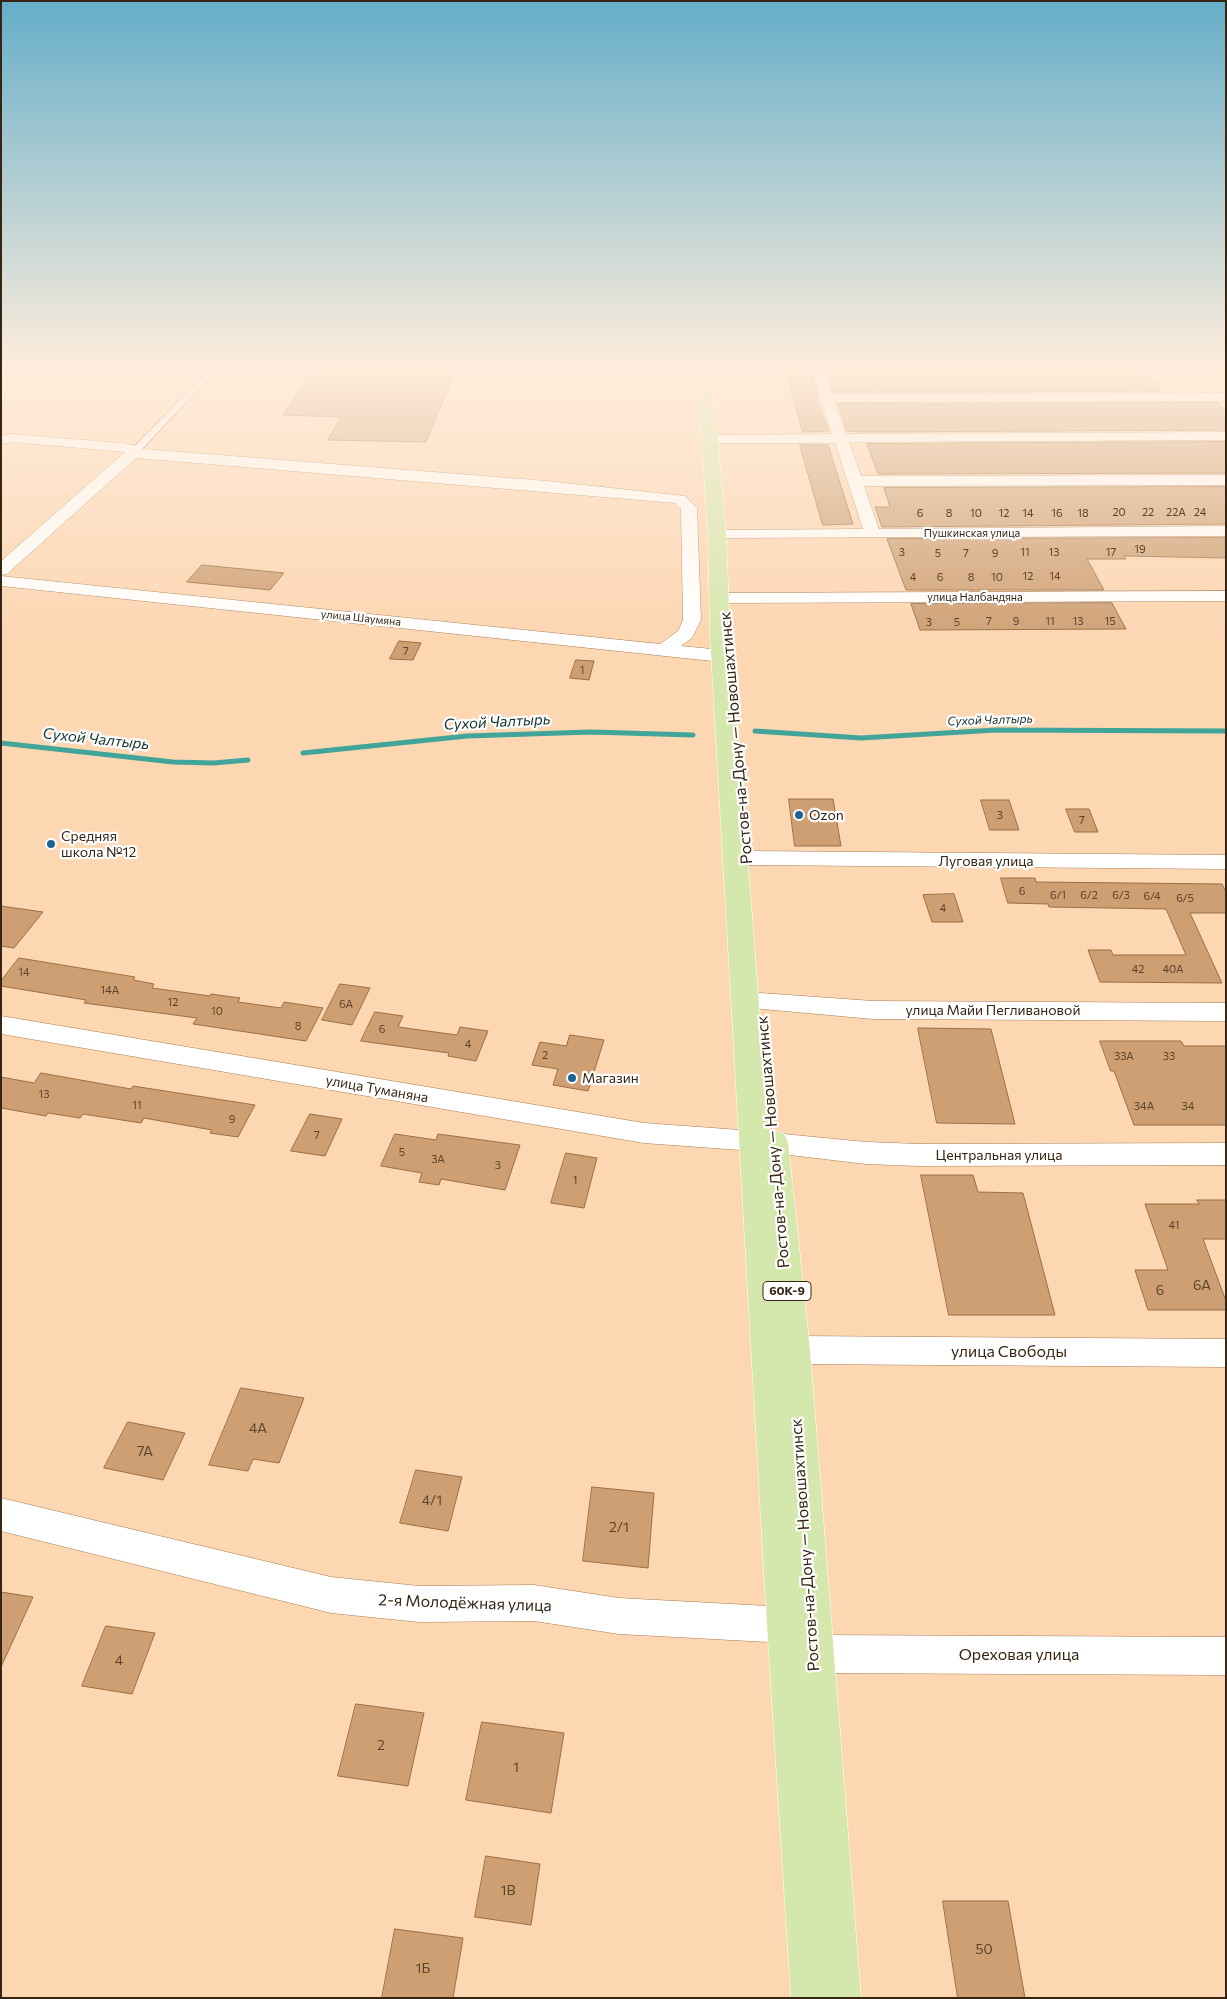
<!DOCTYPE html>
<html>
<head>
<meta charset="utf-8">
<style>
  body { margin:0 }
  #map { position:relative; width:1227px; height:1999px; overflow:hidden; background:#fdd6b2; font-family:Commissioner,sans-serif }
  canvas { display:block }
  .frame { position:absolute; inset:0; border:2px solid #372513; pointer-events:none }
</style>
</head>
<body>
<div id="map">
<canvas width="1227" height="1999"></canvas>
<div class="frame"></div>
</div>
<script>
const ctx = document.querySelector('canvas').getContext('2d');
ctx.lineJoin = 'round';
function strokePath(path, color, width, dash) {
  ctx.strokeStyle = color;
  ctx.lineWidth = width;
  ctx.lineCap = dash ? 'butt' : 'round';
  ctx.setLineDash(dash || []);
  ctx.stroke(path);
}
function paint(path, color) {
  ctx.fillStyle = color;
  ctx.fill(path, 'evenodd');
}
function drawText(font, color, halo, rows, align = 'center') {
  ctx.font = font + ' Commissioner,sans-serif';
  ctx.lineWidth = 4.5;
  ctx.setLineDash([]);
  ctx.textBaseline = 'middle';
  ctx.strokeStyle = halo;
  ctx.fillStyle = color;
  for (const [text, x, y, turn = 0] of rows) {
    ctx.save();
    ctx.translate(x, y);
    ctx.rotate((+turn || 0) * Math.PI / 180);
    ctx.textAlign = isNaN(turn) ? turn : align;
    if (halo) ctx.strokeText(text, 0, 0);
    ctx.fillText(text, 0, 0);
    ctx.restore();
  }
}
const stream = new Path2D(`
  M755 731 861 738 996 730 1226 731
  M1 743 173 762 214 763 248 760
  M303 753 467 736 591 732 693 735`);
const building = new Path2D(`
  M784 364H804L805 369H809L818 395 816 398 829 431 803 432Z
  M369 365 457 367 426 442 328 440 341 417 283 415 315 366 368 368Z
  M1141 367 1160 391 834 392 826 369Z
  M1218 403 1226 413V430L863 432 847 431 838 404Z
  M1226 442V473L878 474 867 444Z
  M800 445H828L853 524 823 525Z
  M1226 487V524L882 527 875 507H890L884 488Z
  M1226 538V558L1124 556 1126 559H1087L1104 590H906L887 539Z
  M202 565 284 573 270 590 187 582Z
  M1112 603 1126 629 920 630 911 604Z
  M399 641 421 643 413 660 390 659Z
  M576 660 594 661 589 680 570 678Z
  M789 799H833L841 846H795Z
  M981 800H1009L1019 830H990Z
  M1066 809H1089L1098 832H1075Z
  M1001 878H1035L1036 882 1222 884 1226 892V913H1190L1222 983 1100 982 1088 950H1111L1113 955H1186L1166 909 1049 907 1048 904 1008 903Z
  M954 894 963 922H932L923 895Z
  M1 906 43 912 14 948 1 946Z
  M19 958 135 977 133 980 154 984 152 988 210 996 211 994 240 998 238 1002 281 1008 284 1002 323 1008 306 1041 193 1024 197 1018 84 1003 86 1000 1 986V981Z
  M340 984 370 988 352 1025 322 1020Z
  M375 1012 403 1016 398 1027 457 1035 460 1027 488 1031 476 1061 448 1056 449 1053 361 1041Z
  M918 1028 991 1029 1015 1124 937 1123Z
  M570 1035 604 1040 588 1091 553 1085 558 1069 532 1065 540 1042 566 1046Z
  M1100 1041H1181L1184 1046H1226V1125H1134L1114 1071H1111Z
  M41 1073 131 1089 133 1086 255 1105 238 1137 210 1133 212 1130 144 1118 141 1123 83 1114 80 1118 48 1113 46 1116 1 1108V1077L34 1083Z
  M310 1114 342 1119 325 1156 291 1151Z
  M395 1134 436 1140 438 1134 520 1145 505 1190 441 1179 439 1185 419 1182 422 1173 381 1166Z
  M566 1153 597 1158 584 1208 551 1203Z
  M921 1175H973L978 1192 1023 1193 1055 1315H949Z
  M1197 1200H1226V1239H1203L1226 1301V1310H1148L1135 1270H1168L1145 1204H1199Z
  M241 1388 304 1398 279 1463 253 1459 248 1471 209 1465Z
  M128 1422 185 1433 163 1480 104 1468Z
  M416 1470 462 1477 448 1531 400 1523Z
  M592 1487 654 1493 648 1568 583 1561Z
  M1 1592 33 1597 1 1667Z
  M106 1626 155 1633 132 1694 82 1686Z
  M356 1704 424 1713 408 1786 338 1776Z
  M482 1722 564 1733 551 1813 466 1800Z
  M486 1856 540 1864 531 1925 475 1917Z
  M943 1901H1008L1025 1998H958Z
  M395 1929 463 1938 453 1998H382Z`);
const lane = new Path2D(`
  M203 364H209L211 373 207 380 139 452H133V448L202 378 205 373Z`);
const street = new Path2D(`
  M810 364H822L833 394 1226 393V401L835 402 846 434 1226 432V440L849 442 861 476 1226 475V485L864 486 879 529 1226 526V536L712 538 710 535 718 530 863 529 835 443H709L702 439 709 435 832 434 821 401 818 398 820 396Z
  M12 434 122 443 141 447 143 449 547 481 685 496 697 508 701 620 692 638 681 646 722 650 729 652 731 656 729 660 722 662 1 586V576L660 644 678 631 683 620 681 509 675 503 136 458 7 574 1 575V561L125 452 12 442 1 444V436Z
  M1226 591V601L723 603 717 602 714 598 717 594 723 593Z
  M747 851 1226 855V869L747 865 739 863 736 858 739 853Z
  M760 993 873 1001 1226 1003V1021L873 1019 751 1008 747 1002 751 996Z
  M1 1016 644 1123 754 1131 765 1135 773 1133 866 1142 919 1144 1226 1143V1165L919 1166 866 1164 773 1153 762 1149 754 1151 644 1143 1 1034Z
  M793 1336 1226 1339V1367L793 1364 782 1360 777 1350 782 1340Z
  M1 1498 331 1577 419 1586 534 1585 619 1598 787 1607 800 1612 805 1625 800 1638 787 1643 619 1634 534 1621 419 1622 331 1613 1 1531Z
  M812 1635 1226 1637V1675L812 1673 799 1667 793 1654 799 1641Z`);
const primary = new Path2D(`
  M697 364H711L726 533 730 635 769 1132 773 1130 784 1134 788 1142 810 1350 861 1998H791L767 1625 710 635 708 533Z`);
const markers = [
  [799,815,5,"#1a6397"],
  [51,844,5,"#1a6397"],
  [572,1078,5,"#1a6397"]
];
const numberNames = [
  ["20",1119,512],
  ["22",1148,512],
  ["22А",1176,512],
  ["24",1200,512],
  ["6",920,513],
  ["8",949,513],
  ["10",976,513],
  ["12",1004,513],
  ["14",1028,513],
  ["16",1057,513],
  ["18",1083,513],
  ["19",1140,549],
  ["3",902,552],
  ["11",1025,552],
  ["13",1054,552],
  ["17",1111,552],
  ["5",938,553],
  ["7",966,553],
  ["9",995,553],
  ["12",1028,576],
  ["14",1055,576],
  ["4",913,577],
  ["6",940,577],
  ["8",971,577],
  ["10",997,577],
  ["7",989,621],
  ["9",1016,621],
  ["11",1050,621],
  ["13",1078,621],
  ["15",1110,621],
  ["3",929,622],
  ["5",957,622],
  ["7",406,651],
  ["1",582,670],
  ["3",1000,815],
  ["7",1082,820],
  ["6",1022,891],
  ["6/1",1058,895],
  ["6/2",1089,895],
  ["6/3",1121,895],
  ["6/4",1152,896],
  ["6/5",1185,898],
  ["4",943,908],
  ["42",1138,969],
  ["40А",1173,969],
  ["14",24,972],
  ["14А",110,990],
  ["12",173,1002],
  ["6А",346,1004],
  ["10",217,1011],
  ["8",298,1026],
  ["6",382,1029],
  ["4",468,1044],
  ["2",545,1055],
  ["33А",1124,1056],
  ["33",1169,1056],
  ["13",44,1094],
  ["11",137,1105],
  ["34А",1144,1106],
  ["34",1188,1106],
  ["9",232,1119],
  ["7",317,1135],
  ["5",402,1152],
  ["3А",438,1159],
  ["3",498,1165],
  ["1",575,1180],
  ["41",1174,1225]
];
const farStreetnames = [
  ["Пушкинская улица",972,533],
  ["улица Налбандяна",975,597],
  ["улица Шаумяна",361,618,6]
];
const farWaternames = [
  ["Сухой Чалтырь",990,720,-2]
];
const shields = [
  [787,1291,48]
];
const shieldNames = [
  ["60К-9",787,1291]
];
const poiNames = [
  ["Ozon",809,815],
  ["Средняя",61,836],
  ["школа №12",61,852],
  ["Магазин",582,1078]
];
const streetNames = [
  ["Луговая улица",986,861],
  ["улица Майи Пегливановой",993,1010],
  ["улица Туманяна",377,1089,10],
  ["Центральная улица",999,1155]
];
const nearNumbernames = [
  ["6А",1202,1285],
  ["6",1160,1290],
  ["4А",258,1428],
  ["7А",145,1451],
  ["4/1",432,1500],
  ["2/1",619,1527],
  ["4",119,1660],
  ["2",381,1745],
  ["1",516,1767],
  ["1В",508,1890],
  ["50",984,1949],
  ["1Б",423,1968]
];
const waterNames = [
  ["Сухой Чалтырь",497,722,-3],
  ["Сухой Чалтырь",96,739,6]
];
const nearStreetnames = [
  ["Ростов-на-Дону — Новошахтинск",736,738,-95],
  ["Ростов-на-Дону — Новошахтинск",773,1142,-95],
  ["улица Свободы",1009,1352],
  ["Ростов-на-Дону — Новошахтинск",805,1545,-94],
  ["2-я Молодёжная улица",465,1603,2],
  ["Ореховая улица",1019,1655]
];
strokePath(stream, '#41a59a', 5);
paint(building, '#ce9f73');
strokePath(building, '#9a6f44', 1);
strokePath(lane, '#a87c50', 2);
strokePath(street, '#a87c50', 1);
strokePath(primary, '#fff', 1);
paint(lane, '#fff');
paint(street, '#fff');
paint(primary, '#d4e8ad');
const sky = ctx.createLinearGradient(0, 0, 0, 644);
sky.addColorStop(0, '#65aec9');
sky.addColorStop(0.57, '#feeddc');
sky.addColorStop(1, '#feeddc00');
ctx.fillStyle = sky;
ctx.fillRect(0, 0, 1227, 644);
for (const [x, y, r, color] of markers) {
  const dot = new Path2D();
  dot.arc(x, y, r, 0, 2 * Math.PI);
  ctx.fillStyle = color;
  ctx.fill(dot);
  strokePath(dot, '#fff', 2);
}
drawText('11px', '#5d442b', null, numberNames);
drawText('11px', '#372513', '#fff', farStreetnames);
drawText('italic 12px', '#12312d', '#fff', farWaternames);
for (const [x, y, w] of shields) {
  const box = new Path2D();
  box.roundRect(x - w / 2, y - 9.5, w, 19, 4);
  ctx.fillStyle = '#fff';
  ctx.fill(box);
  strokePath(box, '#372513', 1);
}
drawText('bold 12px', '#372513', null, shieldNames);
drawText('14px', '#372513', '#fff', poiNames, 'left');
drawText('14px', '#372513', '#fff', streetNames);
drawText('14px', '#5d442b', null, nearNumbernames);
drawText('italic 15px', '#12312d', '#fff', waterNames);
drawText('16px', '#372513', '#fff', nearStreetnames);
</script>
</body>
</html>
